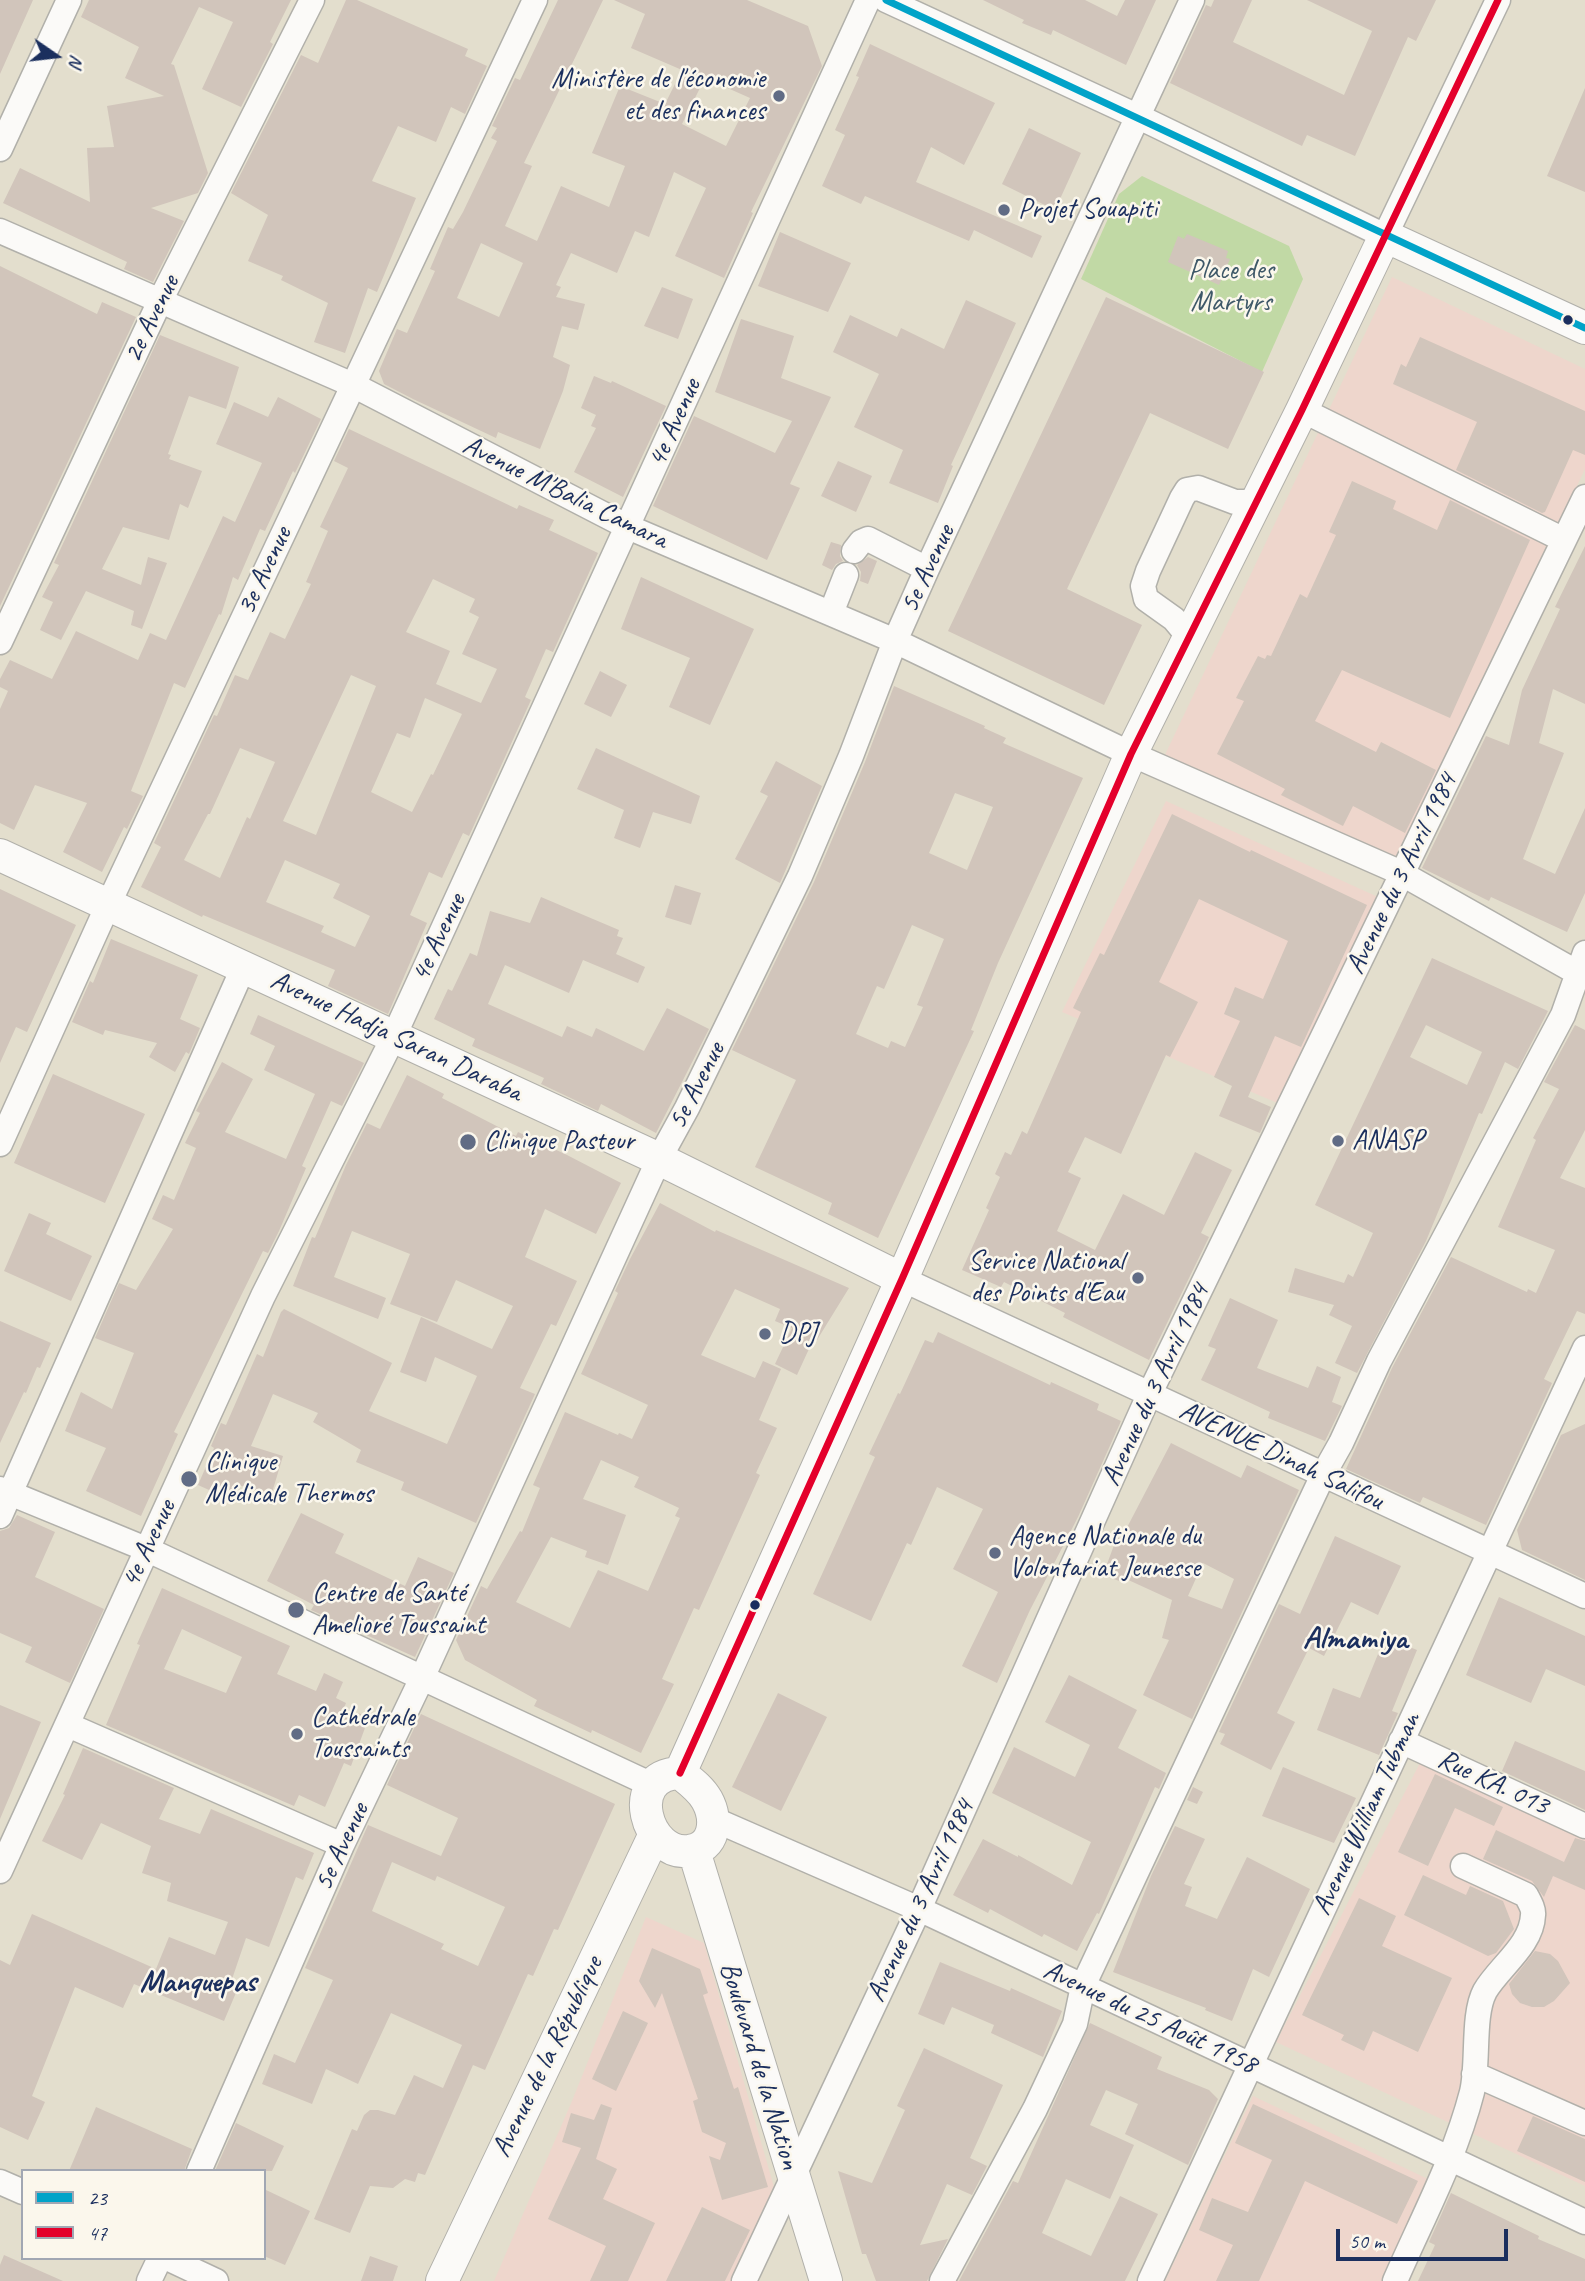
<!DOCTYPE html>
<html>
<head>
<meta charset="utf-8">
<style>
  body { margin:0 }
  #map { position:relative; width:1585px; height:2281px; overflow:hidden; background:#e3decd; font-family:Caveat,sans-serif }
  canvas { display:block }
  .legend { position:absolute; left:21px; top:2169px; width:245px; height:91px; box-sizing:border-box; background:#fbf7ec; border:2px solid #a1a7b3; margin:0; padding:9px 12px; list-style:none; font-size:21px; color:#1b2f5e }
  .legend li { display:flex; align-items:center; gap:14px; height:35px }
  .legend b { width:35px; border:2px solid #a1a7b3 }
  .north { position:absolute; left:21px; top:21px; width:70px; height:70px; -webkit-text-stroke:5px #fbf7ec; paint-order:stroke; rotate:104deg; font-size:19px; font-weight:700; line-height:28px; text-align:center; color:#1b2f5e }
  .north::after { content:''; display:block; margin:auto; width:24px; height:32px; background:#1b2f5e; clip-path:polygon(50% 0,100% 100%,50% 72%,0 100%) }
  .scale { position:absolute; left:1336px; top:2229px; width:172px; height:32px; box-sizing:border-box; border:4px solid #1b2f5e; border-top:0; padding-left:9px; font-size:21px; line-height:24px; white-space:nowrap; color:#1b2f5e; -webkit-text-stroke:5px #fbf7ec; paint-order:stroke }
</style>
</head>
<body>
<div id="map">
<canvas width="1585" height="2281"></canvas>
<ul class="legend">
<li><b style="height:9px;background:#01a3c8"></b>23</li>
<li><b style="height:9px;background:#e4002b"></b>47</li>
</ul>
<div class="north">N</div>
<div class="scale">50 m</div>
</div>
<script>
const ctx = document.querySelector('canvas').getContext('2d');
ctx.lineJoin = 'round';
function paint(path, color) {
  ctx.fillStyle = color;
  ctx.fill(path, 'evenodd');
}
function strokePath(path, color, width, dash) {
  ctx.strokeStyle = color;
  ctx.lineWidth = width;
  ctx.lineCap = dash ? 'butt' : 'round';
  ctx.setLineDash(dash || []);
  ctx.stroke(path);
}
function drawText(font, color, halo, rows, align = 'center') {
  ctx.font = font + ' Caveat,sans-serif';
  ctx.lineWidth = 5;
  ctx.setLineDash([]);
  ctx.textBaseline = 'middle';
  ctx.strokeStyle = halo;
  ctx.fillStyle = color;
  for (const [text, x, y, turn = 0] of rows) {
    ctx.save();
    ctx.translate(x, y);
    ctx.rotate((+turn || 0) * Math.PI / 180);
    ctx.textAlign = isNaN(turn) ? turn : align;
    if (halo) ctx.strokeText(text, 0, 0);
    ctx.fillText(text, 0, 0);
    ctx.restore();
  }
}
const built = new Path2D(`
  M1392 277 1585 369V469L1395 870 1163 759Z
  M1166 801 1378 897 1280 1104 1062 1012Z
  M1422 1759 1585 1837V2186L1276 2042Z
  M646 1917 704 1943 776 2194 758 2221 731 2281H494L572 2101Z
  M1253 2096 1428 2179 1389 2281H1165Z`);
const green = new Path2D(`
  M1142 176 1289 246 1303 279 1262 372 1081 279 1119 194Z`);
const building = new Path2D(`
  M0 0H33L0 74Z
  M89 0H291L270 42 273 44 241 107 202 89 233 22 199 7 171 64 174 65 208 173 198 193 151 208 184 221 153 282 124 269 127 262 3 203 20 168 90 202 87 148 114 147 107 106 164 96 125 78 139 47 81 17Z
  M346 0H357L468 49 465 56 487 66 465 114 451 107 436 142 398 126 372 181 416 198 377 292 368 288 345 353 314 342 328 303 281 280 283 276 248 261 268 215 231 193 301 55 318 63Z
  M558 0H603L524 163 532 166 505 226 537 241 561 186 609 207 625 166 592 153 620 86 665 104 682 70 631 48 645 14 614 0H747L808 26 822 66 751 212 753 213 724 278 675 256 706 188 674 172 649 237 635 231 617 273 571 253 556 285 561 287 556 297 585 304 578 330 562 326 553 357 570 365 563 391 540 449 498 432 496 438 413 399 384 384 379 371 397 329 407 333 435 271 430 269 448 227 453 229 463 212 497 141 491 138 497 128 492 126 515 78 520 80ZM705 78 750 98 726 146 682 124ZM481 243 523 263 499 317 457 298Z
  M983 0H1085L1117 16 1125 0H1156L1126 65 1053 30 1051 35 1022 23 1024 20Z
  M1214 0H1252L1233 42 1344 95 1372 31 1307 0H1436L1416 41 1408 37 1355 156 1307 135 1302 146 1170 83 1206 5 1211 7Z
  M870 44 995 103 964 165 931 147 916 182 1042 236 1032 258 974 230 969 241 865 196 861 204 822 186 845 135 835 130 859 77 856 76Z
  M1585 88V192L1547 176Z
  M1029 128 1081 153 1055 210 1002 184Z
  M780 232 851 263 828 312 758 286Z
  M1187 234 1228 251 1226 258 1230 259 1219 285 1168 262 1178 236 1184 239Z
  M0 266 97 314 102 302 136 317 0 606Z
  M662 287 693 299 678 339 644 326Z
  M1106 297 1264 372 1228 449 1150 413 1067 589 1142 625 1104 705 948 631Z
  M966 300 1016 323 951 465 953 466 938 503 889 483 903 450 854 427 879 374 833 352 850 315 897 337 901 328 944 349Z
  M741 319 794 336 781 378 831 397 790 484 800 488 767 560 653 506 694 416 775 453 792 421 715 392Z
  M160 335 239 367 226 409 189 396 168 454 171 455 169 459 202 471 188 508 180 504 169 540 123 527 102 569 141 585 148 557 167 563 142 629 131 625 134 611 86 591 61 640 40 630 53 602 42 597 59 565 54 563Z
  M1420 337 1585 411V455L1573 450 1545 512 1542 513 1456 470 1477 422 1393 384 1401 364 1406 367Z
  M594 376 611 383 612 381 666 406 623 497 574 472 596 428 591 426 596 415 581 408Z
  M278 397 321 419 295 473 293 471 265 531 260 529 238 580 233 577 221 615 219 614 185 688 174 683 131 791 143 796 127 829 124 827 102 872 63 852 87 803 35 785 14 830 0 823V709L8 691 0 687V679L10 660 52 679 76 631 138 660 150 633 166 640 223 516 235 522 262 463 216 444 234 402 268 417Z
  M349 429 517 509 519 505 554 520 549 530 598 553 553 652 546 649 525 697 531 700 469 836 463 833 442 878 429 872 410 915 427 923 388 1014 328 986 335 970 203 915 202 917 141 887 161 847 154 843 214 715 217 716 235 675 248 680 270 632 285 639 311 584 306 582 328 531 320 527 348 468 334 461ZM433 579 475 599 469 612 479 617 462 654 497 669 481 703 436 684 450 651 406 632ZM351 675 376 686 316 835 283 821ZM425 698 462 714 433 775 431 774 412 812 371 792 397 733 410 738ZM240 748 275 762 250 819 247 817 220 878 184 860 208 814H210ZM285 860 340 884 333 898 370 916 355 947 321 932 324 926 266 902Z
  M838 461 872 476 856 512 821 496Z
  M1352 481 1396 501 1393 509 1437 530 1450 500 1530 540 1450 718 1342 670 1315 721 1376 752 1381 742 1436 770 1405 833 1353 806 1343 826 1281 795 1285 789 1217 754 1244 701 1236 698 1258 656 1265 659 1267 655 1271 656 1300 594 1307 598 1336 535 1329 532Z
  M831 542 841 545 840 556 843 561 836 564 832 570 822 565Z
  M1585 546V704L1553 689 1539 743 1564 753 1523 859 1555 874 1585 808V893L1567 932 1491 897 1489 901 1422 868 1486 736 1509 745 1522 690 1560 609 1555 607Z
  M868 557 877 561 868 584 860 581 861 572 857 565Z
  M641 577 754 629 710 725 669 707 690 658 621 629Z
  M600 671 627 685 611 717 584 704Z
  M894 686 985 726 984 728 1006 738 1003 743 1083 778 998 963 971 1030 974 1031 878 1238 828 1214 832 1203 755 1167 796 1080 732 1050 814 882 865 762ZM955 793 993 807 967 870 929 853ZM912 925 944 939 917 1005 923 1007 905 1047 891 1041 888 1048 856 1034 877 986 884 989Z
  M596 748 700 796 691 824 653 812 640 848 614 838 624 810 577 789Z
  M776 761 822 786 780 883 735 859 768 796 760 792Z
  M1172 814 1250 852 1251 850 1367 905 1301 1047 1275 1036 1248 1097 1271 1107 1260 1133 1219 1116 1232 1086 1214 1077 1240 1021 1224 1014 1235 987 1263 999 1288 941 1199 899 1159 982 1198 1002 1170 1057 1166 1055 1121 1154 1085 1137 1068 1172 1081 1178 1057 1231 1095 1250 1123 1194 1164 1215 1195 1152 1232 1170 1201 1233 1209 1237 1149 1360 1063 1317 1065 1313 1004 1282 1001 1287 962 1270 989 1210 986 1208 1000 1177 995 1174 1005 1152 1011 1155 1022 1131 1027 1134 1081 1012 1073 1008 1100 953 1104 955Z
  M675 885 701 893 691 925 665 917Z
  M0 889 76 925 27 1032 16 1027 0 1063Z
  M541 897 619 930 617 936 623 938 616 954 645 967 638 983 583 960 569 993 505 965 488 1004 562 1037 567 1026 592 1037 596 1028 644 1051 667 1008 709 1029 656 1133 601 1104 598 1111 541 1084 544 1078 472 1046 475 1039 434 1019 448 989 452 991 470 953 477 956 490 911 530 923Z
  M111 939 198 975 180 1019 200 1028 189 1054 186 1052 175 1072 149 1057 157 1043 105 1030 103 1035 72 1022 90 981 93 983Z
  M1432 958 1548 1011 1518 1069 1505 1062 1482 1114 1479 1113 1426 1241 1357 1373 1335 1363 1352 1326 1329 1315 1334 1305 1288 1292 1295 1268 1344 1283 1348 1274 1353 1277 1373 1233 1315 1205ZM1426 1025 1482 1052 1467 1085 1410 1057Z
  M258 1015 364 1063 342 1106 331 1101 302 1166 306 1168 279 1231 268 1253 263 1251 174 1432 178 1434 141 1516 86 1491 106 1448 65 1431 81 1392 112 1409 134 1353 95 1338 119 1283 136 1290 173 1229 152 1219 163 1195 174 1200 196 1148 185 1143 200 1113 196 1111 222 1062 253 1079 225 1132 286 1159 315 1094 264 1070 275 1046 250 1034Z
  M1575 1025 1585 1030V1130L1560 1178 1585 1188V1314L1577 1311 1544 1379 1552 1383 1486 1525 1423 1497 1420 1503 1346 1469 1392 1368 1451 1257 1527 1292 1528 1289 1536 1293 1555 1250 1498 1227 1536 1140 1533 1138 1559 1089 1544 1082Z
  M53 1074 145 1114 105 1203 14 1163Z
  M407 1075 444 1094 442 1098 516 1136 518 1132 567 1155 621 1183 596 1234 545 1209 525 1257 577 1281 556 1326 551 1324 520 1388 535 1394 476 1523 401 1490 404 1482 356 1462 361 1450 313 1422 318 1413 273 1394 251 1446 283 1456 271 1496 236 1484 229 1499 198 1485 214 1448 211 1446 221 1423 226 1425 257 1354 263 1357 281 1312 284 1309 392 1363 369 1411 447 1444 477 1376 435 1357 426 1382 400 1372 421 1317 492 1349 513 1306 456 1280 437 1322 390 1304 410 1254 352 1231 334 1277 386 1298 378 1319 293 1286 312 1237 315 1238 346 1165 367 1123 380 1129Z
  M660 1203 715 1232 716 1230 849 1288 817 1340 814 1338 797 1375 775 1364 792 1328 775 1321 780 1309 735 1289 701 1355 755 1378 763 1361 781 1369 759 1420 777 1428 756 1473 760 1475 699 1610 694 1608 662 1679 674 1684 641 1753 592 1730 591 1733 534 1706 537 1700 465 1660 456 1640 481 1586 487 1589 520 1531 522 1532 540 1488 533 1485 565 1412 618 1435 619 1433 632 1439 648 1405 581 1374 618 1293 615 1291 630 1259ZM601 1460 639 1477 634 1487 679 1508 675 1516 680 1518 648 1591 598 1570 570 1628 516 1602 551 1537 587 1551 585 1557 608 1565 626 1515 583 1499Z
  M29 1213 51 1223 46 1234 92 1256 71 1301 4 1271Z
  M1230 1298 1278 1320 1257 1368 1308 1388 1317 1366 1341 1377 1332 1402 1342 1406 1325 1441 1268 1418 1270 1412 1201 1380 1216 1349 1208 1346Z
  M0 1321 51 1343 40 1368 37 1367 26 1393 24 1392 0 1443Z
  M938 1332 1050 1385 1051 1382 1099 1404 1097 1410 1121 1421 1078 1517 1030 1610 997 1683 962 1666 998 1592 953 1569 983 1509 937 1487 911 1545 907 1543 871 1621 813 1594 875 1457 869 1454 898 1393 900 1394 925 1340 933 1343Z
  M1585 1424V1580L1522 1550 1517 1530 1561 1435Z
  M1171 1443 1241 1478 1247 1465 1299 1490 1192 1719 1143 1695 1169 1640 1162 1638 1172 1600 1124 1578 1122 1582 1103 1575 1117 1537 1121 1539ZM1203 1563 1234 1579 1222 1609 1188 1596Z
  M301 1513 344 1534 335 1553 405 1586 418 1557 454 1573 415 1657 311 1610 314 1605 267 1581Z
  M17 1515 55 1532 35 1577 104 1609 70 1683 25 1662 32 1647 0 1633V1531L9 1528Z
  M1335 1536 1401 1566 1378 1615 1351 1602 1324 1656 1309 1648 1277 1713 1295 1722 1271 1770 1220 1744 1225 1734 1219 1732 1279 1604 1300 1614Z
  M162 1588 290 1646 277 1674 316 1691 324 1673 343 1682 336 1698 346 1703 344 1708 369 1717 351 1766 344 1763 325 1807 299 1795 294 1806 106 1725 140 1645 137 1644ZM182 1629 242 1657 226 1693 164 1669Z
  M1499 1597 1585 1636V1686L1546 1669 1531 1703 1466 1675Z
  M1385 1637 1417 1650 1392 1711 1398 1713 1379 1755 1317 1730 1333 1688 1360 1698Z
  M1069 1675 1137 1710 1118 1748 1166 1773 1159 1789 1155 1787 1099 1914 1097 1913 1077 1951 1044 1934 1042 1937 990 1909 988 1913 953 1895 983 1839 1018 1857V1855L1072 1885 1091 1842 992 1793 1014 1747 1075 1777 1090 1745 1045 1722Z
  M778 1693 827 1717 781 1811 732 1787Z
  M0 1705 41 1722 0 1819Z
  M421 1714 615 1804 558 1930 554 1929 533 1976 528 1974 485 2070 473 2065 425 2175 418 2173 415 2182 405 2179 393 2188 370 2186 350 2233 314 2219 352 2129 357 2131 364 2115 370 2110H378L395 2115 414 2075 443 2088 462 2045 391 2013 358 2084 326 2069 312 2104 262 2084 274 2054 295 2063 333 1980 305 1968 368 1825 441 1856 458 1818 387 1785ZM392 1862 435 1881 437 1876 505 1907 478 1966 441 1949 444 1944 372 1911Z
  M1515 1741 1585 1771V1810L1502 1771Z
  M83 1748 174 1788 159 1819 200 1834 211 1809 314 1853 303 1880 296 1877 269 1947 246 1938 230 1985 238 1988 224 2021 134 1984 123 2008 75 1987 32 2096 45 2102 28 2140 0 2127V1960L10 1965 32 1914 156 1969 169 1937 215 1955 228 1922 167 1901 171 1883 142 1873 151 1846 101 1823 82 1860 42 1841 65 1795 63 1794Z
  M1283 1767 1356 1798 1334 1843 1262 1816Z
  M1435 1774 1503 1807 1494 1826 1455 1808 1428 1866 1398 1852Z
  M1193 1787 1203 1792 1197 1804 1187 1800Z
  M1175 1826 1205 1839 1184 1884 1192 1887 1185 1906 1217 1919 1247 1857 1310 1889 1269 1977 1253 1969 1232 2021 1205 2010 1206 2008 1113 1972 1151 1876Z
  M1496 1830 1564 1862 1575 1838 1585 1841V1890L1553 1876 1544 1897 1532 1881 1483 1859Z
  M1423 1875 1466 1895 1470 1886 1503 1901 1514 1929 1496 1953 1488 1956 1404 1915Z
  M1359 1898 1396 1916 1382 1946 1452 1978 1418 2052 1373 2031 1364 2051 1341 2040 1344 2035 1302 2015Z
  M652 1948 700 1969 708 1993 703 1995 734 2089 738 2087 768 2187 722 2200 709 2156 720 2160 726 2143 702 2132 693 2101 698 2099 662 1993 655 2008 639 1981Z
  M1535 1951 1550 1954 1558 1961 1570 1983 1554 2001 1544 2007H1532L1520 2003 1512 1994 1509 1984Z
  M940 1962 1010 1991 1011 1988 1062 2011 1043 2057 991 2033 994 2025 952 2007 944 2025 918 2014Z
  M623 2011 648 2023 616 2091 592 2079Z
  M1090 2023 1162 2057 1157 2069 1209 2090 1218 2099 1188 2165 1125 2134 1138 2104 1106 2090 1090 2125 1134 2145 1110 2199 1066 2179 1042 2233 1091 2256 1120 2196 1158 2214 1125 2281H959L1013 2181 1018 2183Z
  M924 2048 1003 2085 970 2158 987 2166 972 2195 947 2184 920 2245 948 2239 927 2281H876L866 2254H862L838 2171 872 2183 905 2110 897 2106Z
  M601 2104 612 2108 596 2159 617 2169 603 2199 655 2223 628 2281H590L606 2246 548 2219 581 2148 562 2142 571 2113 594 2120Z
  M1253 2104 1418 2181 1397 2224 1305 2181 1259 2281H1216L1233 2245 1199 2230 1212 2198 1248 2212 1272 2160 1235 2143Z
  M96 2107 192 2149 184 2171H69Z
  M1533 2116 1585 2139V2182L1517 2151Z
  M236 2123 284 2146 272 2171H215Z
  M264 2189 310 2211 285 2265 264 2256Z
  M1451 2193 1539 2236 1538 2239 1585 2259V2281H1418L1435 2245 1429 2242Z
  M702 2207 750 2230 725 2281H666Z
  M4 2255 63 2281H0V2265Z
  M370 2256 398 2266 393 2281H361Z`);
const minor = new Path2D(`
  M886 0 1139 117 1385 236 1498 0
  M0 149 69 0
  M0 231 353 385 628 527 895 641 1131 754 1397 871 1585 977
  M1302 410 1564 540
  M854 551 861 542 868 539 927 569
  M831 613 846 575
  M1189 637 1174 619 1146 599 1143 586 1148 571 1182 498 1187 490 1198 488 1235 502H1257
  M0 642 160 301 312 0
  M0 1144 108 905 535 0
  M902 1279 1585 1596
  M0 1489 146 1549 652 1785
  M0 1516 244 966
  M68 1725 342 1845
  M1401 1741 1585 1826
  M713 1819 919 1909 1585 2222
  M0 1871 263 1296 394 1036 868 0
  M1474 2074 1585 2123
  M199 2171 342 1845 422 1678 659 1159 687 1108 800 876 851 756 895 641 927 569 1192 0
  M0 2182 23 2192
  M167 2258 216 2281
  M149 2281 160 2258
  M744 2281 919 1909 1149 1395 1585 497
  M942 2281 1035 2109 1075 2024 1083 1986 1323 1475 1341 1443 1379 1361 1563 1015 1585 953
  M1150 2281 1585 1348
  M1395 2281C1422 2219 1455 2158 1472 2092 1479 2063 1472 2015 1485 1991 1499 1967 1532 1945 1533 1915 1534 1909 1529 1901 1526 1895L1463 1866`);
const major = new Path2D(`
  M0 855 659 1159 902 1279
  M680 1773 902 1279 1131 754 1302 410 1385 236 1585 328
  M680 1773C690 1781 701 1789 707 1800 718 1820 715 1848 689 1851 647 1857 622 1775 680 1773Z
  M694 1851 826 2281
  M442 2281 655 1834`);
const bus1 = new Path2D(`
  M886 0 1585 328`);
const bus2 = new Path2D(`
  M680 1773 902 1279 1131 754 1302 410 1498 0`);
const markers = [
  [779,96,7,"#616c85"],
  [1004,210,7,"#616c85"],
  [1568,320,6,"#1b2f5e"],
  [1338,1141,7,"#616c85"],
  [468,1142,9,"#616c85"],
  [1138,1278,7,"#616c85"],
  [765,1334,7,"#616c85"],
  [189,1479,9,"#616c85"],
  [995,1553,7,"#616c85"],
  [755,1605,6,"#1b2f5e"],
  [296,1610,9,"#616c85"],
  [297,1734,7,"#616c85"]
];
const poiNames = [
  ["Ministère de l'économie",765,80,"right"],
  ["et des finances",765,112,"right"],
  ["Projet Souapiti",1018,210],
  ["ANASP",1352,1141],
  ["Clinique Pasteur",484,1142],
  ["Service National",1124,1262,"right"],
  ["des Points d'Eau",1124,1294,"right"],
  ["DPJ",779,1334],
  ["Clinique",205,1463],
  ["Médicale Thermos",205,1495],
  ["Agence Nationale du",1009,1537],
  ["Volontariat Jeunesse",1009,1569],
  ["Centre de Santé",312,1594],
  ["Amelioré Toussaint",312,1626],
  ["Cathédrale",311,1718],
  ["Toussaints",311,1750]
];
const parkNames = [
  ["Place des",1231,271],
  ["Martyrs",1231,303]
];
const streetNames = [
  ["2e Avenue",152,319,-64],
  ["4e Avenue",675,423,-66],
  ["Avenue M'Balia Camara",565,493,26],
  ["5e Avenue",928,569,-65],
  ["3e Avenue",265,571,-65],
  ["Avenue du 3 Avril 1984",1402,874,-64],
  ["4e Avenue",439,938,-65],
  ["Avenue Hadja Saran Daraba",396,1037,25],
  ["5e Avenue",697,1086,-63],
  ["Avenue du 3 Avril 1984",1156,1385,-65],
  ["AVENUE Dinah Salifou",1281,1456,25],
  ["4e Avenue",149,1544,-65],
  ["Rue KA. 013",1493,1783,25],
  ["Avenue William Tubman",1367,1814,-65],
  ["5e Avenue",342,1847,-65],
  ["Avenue du 3 Avril 1984",921,1901,-65],
  ["Avenue du 25 Août 1958",1150,2018,25],
  ["Avenue de la République",548,2057,-64],
  ["Boulevard de la Nation",759,2066,73]
];
const neighbourhoodNames = [
  ["Manquepas",198,1983]
];
const quarterNames = [
  ["Almamiya",1355,1640]
];
paint(built, '#eed6cc');
paint(green, '#c1d9a5');
paint(building, '#d1c5bb');
strokePath(minor, '#b1b0aa', 27);
strokePath(major, '#b1b0aa', 34);
strokePath(minor, '#fbfaf8', 24);
strokePath(major, '#fbfaf8', 32);
strokePath(bus1, '#01a3c8', 7);
strokePath(bus2, '#e4002b', 7);
for (const [x, y, r, color] of markers) {
  const dot = new Path2D();
  dot.arc(x, y, r, 0, 2 * Math.PI);
  ctx.fillStyle = color;
  ctx.fill(dot);
  strokePath(dot, '#fbf7ec', 2.5);
}
drawText('28px', '#1b2f5e', '#fbf7ec', poiNames, 'left');
drawText('28px', '#3e5868', '#fbf7ec', parkNames);
drawText('28px', '#1b2f5e', '#fbf7ec', streetNames);
drawText('bold 30px', '#1b2f5e', '#fbf7ec', neighbourhoodNames);
drawText('bold 32px', '#1b2f5e', '#fbf7ec', quarterNames);
</script>
</body>
</html>
